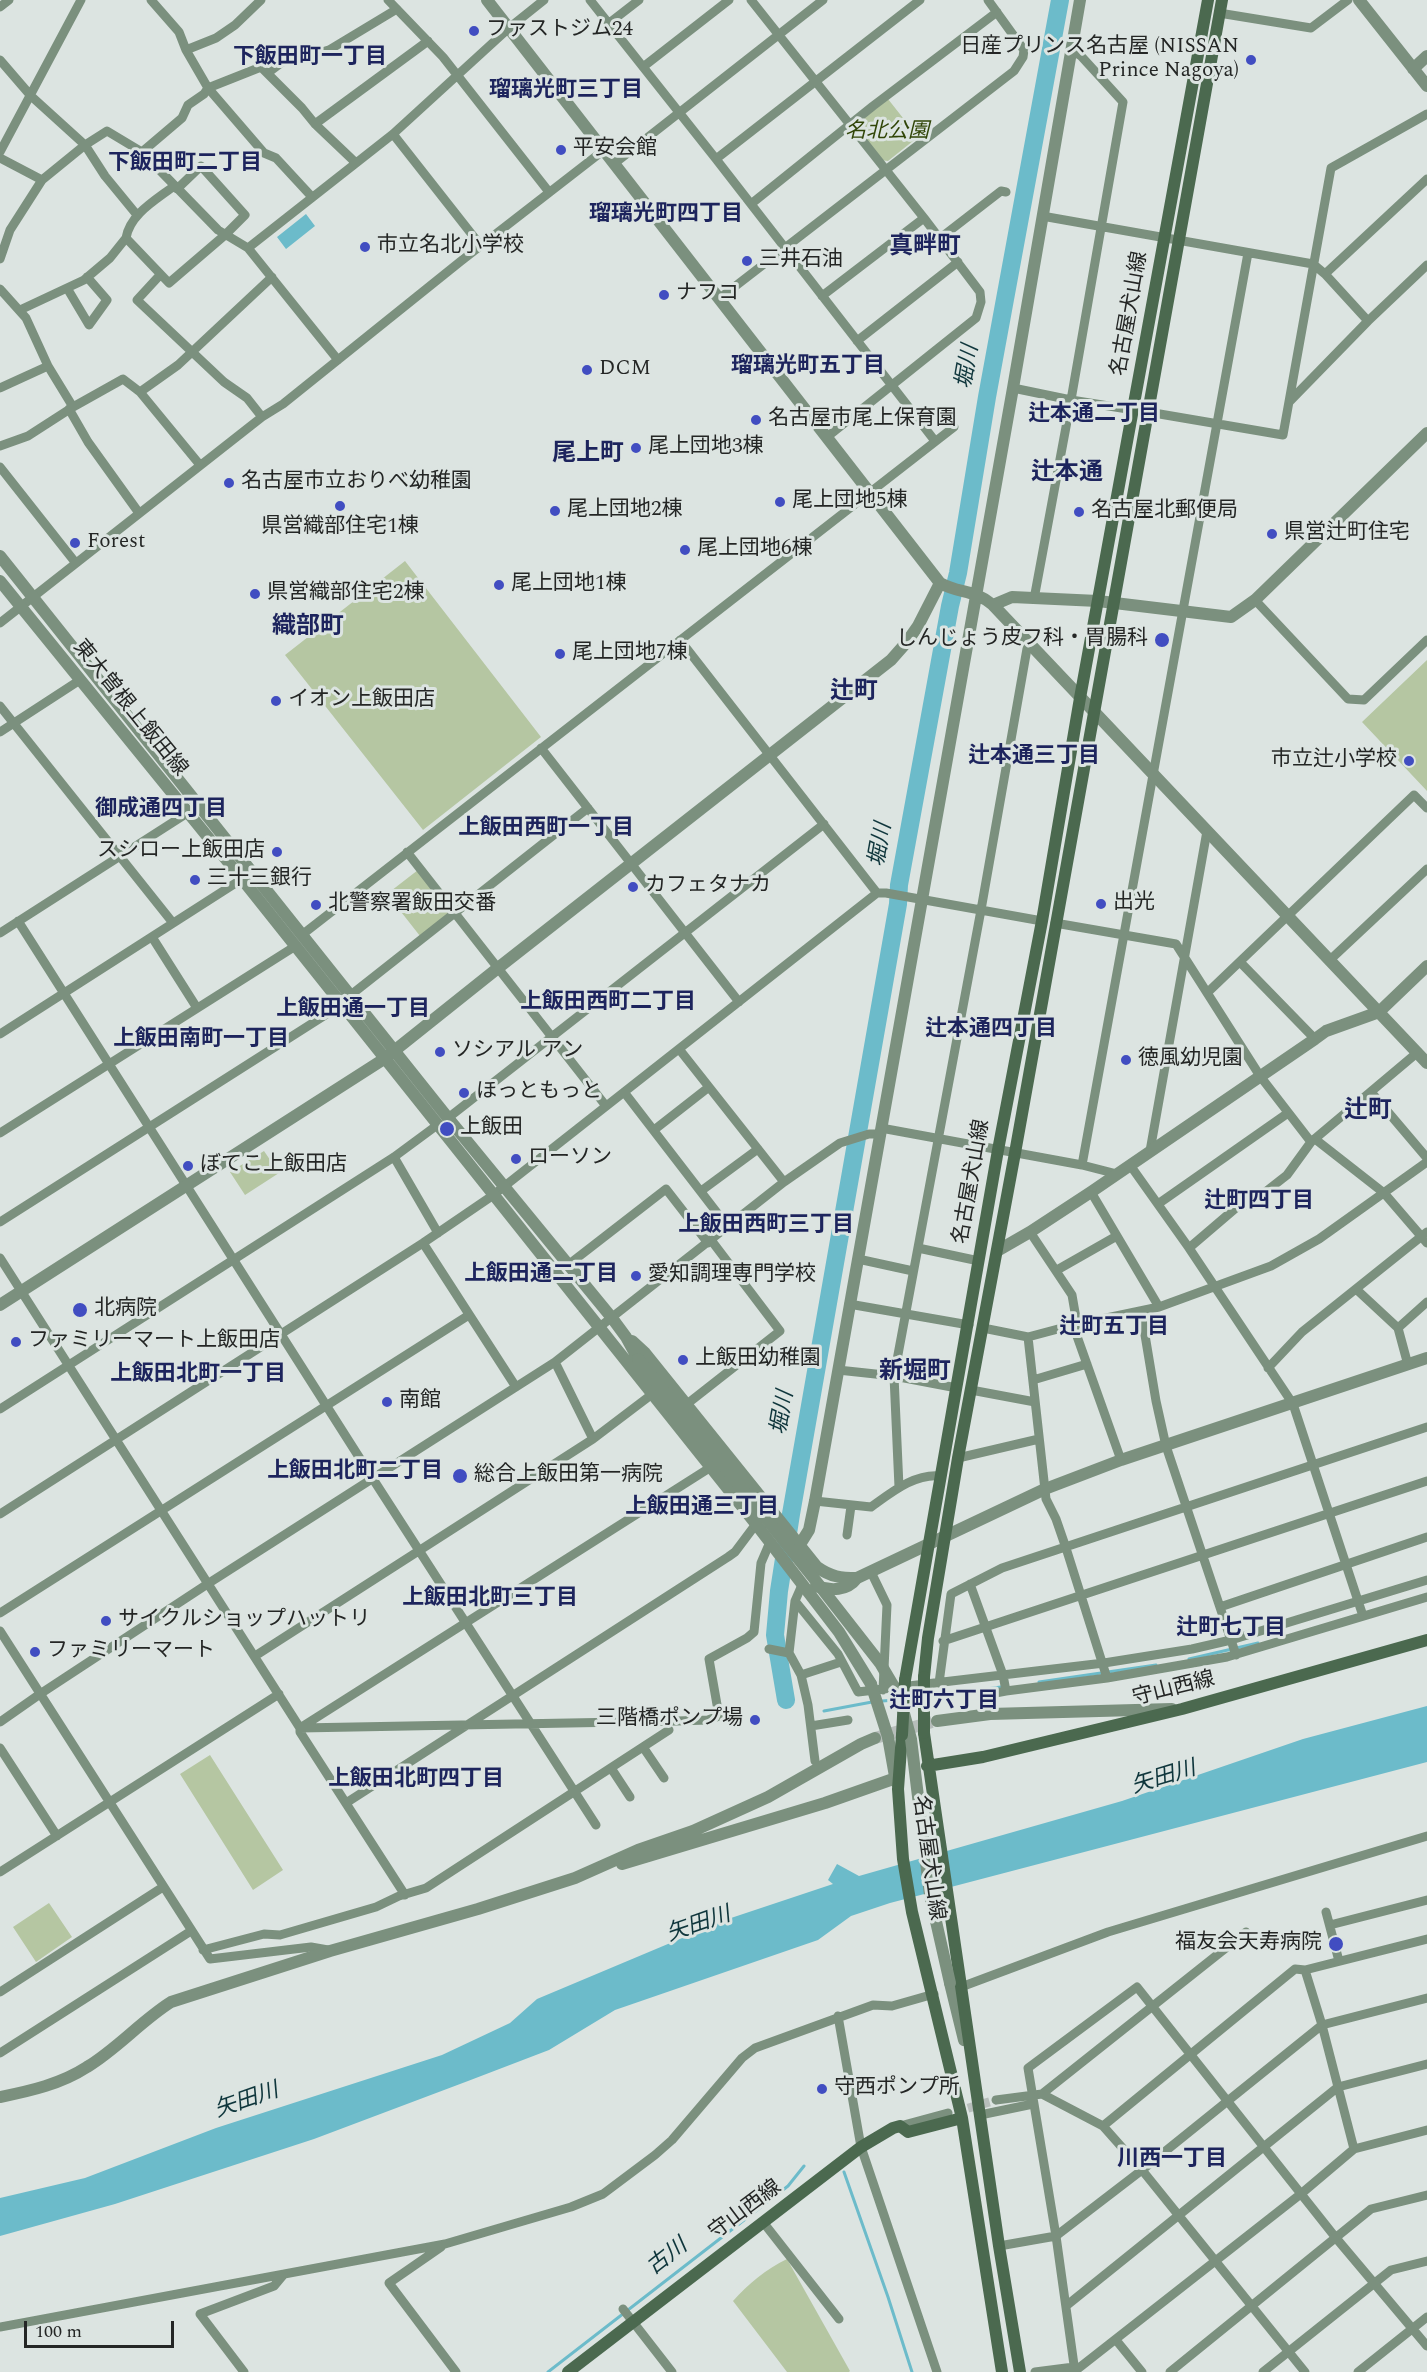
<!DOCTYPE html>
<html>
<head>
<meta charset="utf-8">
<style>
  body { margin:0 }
  #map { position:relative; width:1427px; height:2372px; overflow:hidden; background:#dce4e1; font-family:Spectral,serif }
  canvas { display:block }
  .scale { position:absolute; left:24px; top:2321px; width:150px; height:27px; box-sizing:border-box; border:3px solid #242625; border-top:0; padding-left:8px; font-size:18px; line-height:21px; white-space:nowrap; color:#242625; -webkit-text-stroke:4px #dce4e1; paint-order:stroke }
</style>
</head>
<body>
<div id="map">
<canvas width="1427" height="2372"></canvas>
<div class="scale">100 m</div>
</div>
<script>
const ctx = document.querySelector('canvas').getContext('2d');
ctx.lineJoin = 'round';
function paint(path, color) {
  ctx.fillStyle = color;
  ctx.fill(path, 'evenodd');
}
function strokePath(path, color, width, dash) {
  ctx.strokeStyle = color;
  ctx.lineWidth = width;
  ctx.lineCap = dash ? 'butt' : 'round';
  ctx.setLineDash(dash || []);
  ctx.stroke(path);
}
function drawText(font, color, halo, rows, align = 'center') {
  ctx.font = font + ' Spectral,"Noto Sans JP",serif';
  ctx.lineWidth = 6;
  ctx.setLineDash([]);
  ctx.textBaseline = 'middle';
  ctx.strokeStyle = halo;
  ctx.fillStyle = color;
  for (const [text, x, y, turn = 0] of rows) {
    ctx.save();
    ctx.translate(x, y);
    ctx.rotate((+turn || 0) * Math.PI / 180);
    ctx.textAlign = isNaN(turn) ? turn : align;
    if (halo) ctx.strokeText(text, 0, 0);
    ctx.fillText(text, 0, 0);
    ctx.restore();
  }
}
const green = new Path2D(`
  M888 99 918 137 888 161 880 160 856 128 858 123Z
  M405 561 541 737 423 830 285 655Z
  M1427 660V791L1362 722Z
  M418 870 450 912 420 936 387 894Z
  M264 1151 279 1173 245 1195 230 1172Z
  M210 1755 283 1870 253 1890 180 1774Z
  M49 1903 72 1937 36 1962 13 1927Z
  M787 2259 850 2371 849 2372H787L733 2301C748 2284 766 2269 787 2259Z`);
const water = new Path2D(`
  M306 214 315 226 286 249 277 237Z
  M1427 1706V1762L890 1903 851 1916 818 1940 615 2010 549 2050 468 2081 314 2139 115 2204 0 2236V2198L85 2178 216 2128 442 2055 510 2023 537 1999 725 1920 833 1884 828 1880 837 1864 859 1876 1122 1801 1303 1739Z`);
const stream = new Path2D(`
  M1189 1659 1258 1643
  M1039 1682 1156 1665
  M926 1697 1001 1687
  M882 1701 896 1700
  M824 1711 872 1702
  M844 2172 888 2297 912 2372
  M548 2372 788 2186 804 2166`);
const river = new Path2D(`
  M786 1700 775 1635 779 1591 791 1514 898 904 899 885 950 606 958 573 987 397 1060 0`);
const minorTunnel = new Path2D(`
  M955 2112 996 2100`);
const tertiaryTunnel = new Path2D(`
  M875 1738 932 1722`);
const minor = new Path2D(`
  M151 0 179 32 186 50 208 88 264 153 276 158 312 197
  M388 0 443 57 549 192
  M590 0 716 159 935 441
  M751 0 924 218 980 292 981 302 976 318 827 437
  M0 7 9 0
  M1219 13 1311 28 1348 0
  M608 24 639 0
  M186 50 216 38 235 25 261 0
  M0 60 31 96 85 145 107 131 142 152 218 230 248 248 338 360
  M643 67 729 0
  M268 73C277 66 287 57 299 55 310 53 319 54 329 50L397 9
  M315 124 428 41
  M393 134 481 246
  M0 152 81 0
  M142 152 182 118 188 105 204 94 208 88 261 67 302 108 315 124 356 163
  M0 158 42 180
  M716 159 920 0
  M615 163 823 0
  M174 186C156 200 130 214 126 238L169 283 225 235 245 215 201 166 177 189
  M751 204 873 106 997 12
  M1042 216 1313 264 1325 274 1368 321
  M939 239 1001 191 1006 192
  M248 248 393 134 509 28 544 0
  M0 259 10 230 42 180 85 145 105 176 137 215
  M1325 274 1427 179
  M160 275 137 300 224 382 247 398 262 417
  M67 288 89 325 107 300 87 277
  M0 289 26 318 48 366 73 407
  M822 296 924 218
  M720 298 1014 71 1023 57 1024 50 988 0
  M20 310 84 280 110 258 126 238
  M857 341 958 262
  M0 388 48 366
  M1013 388 1071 400 1134 410
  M140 392 178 365 272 277
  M1289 402 1368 321 1427 265
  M69 409 88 442 139 513
  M1148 412 1283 435 1331 168 1427 114
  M0 446 28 436 73 407 123 379 140 392 200 465
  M0 467 75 562
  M1034 599 1071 400 1123 102 1081 56 1071 50
  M1255 600 1348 699 1364 700 1427 640
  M0 623 262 417 283 404 461 261 604 150
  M680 640 877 893
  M0 706 173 923
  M0 732 80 680
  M541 748 739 1002
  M407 852 606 1106
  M18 921 373 1479 596 1825
  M1055 923 1176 944 1260 1076 1311 1142
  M0 933 192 810
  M303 934 954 427
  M152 937 197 1008
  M1331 959 1427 869
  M1240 962 1315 1039
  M1207 993 1414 795 1427 808
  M352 994 588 808
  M0 1034 242 879
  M679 1049 784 1182
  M624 1092 728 1227
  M1371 1092 1427 1158
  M448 1118 824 824
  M881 1128 1082 1165 1117 1174
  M654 1130 709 1087
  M0 1133 294 947
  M1315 1139 1384 1193 1427 1243
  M1150 1151 1207 831
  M394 1157 438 1233
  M1082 1165 1248 253
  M1130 1165 1189 1248 1293 1404 1363 1616
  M701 1191 758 1149
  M1091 1192 1159 1307
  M1158 1204 1288 1113
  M0 1222 341 1005
  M1030 1232 1072 1295 1077 1324
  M423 1243 516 1387
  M918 1248 979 1261
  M1189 1248 1237 1207 1250 1204 1287 1175 1311 1142 1418 1052
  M0 1258 300 1728V1732L405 1895
  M858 1259 913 1271
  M568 1265 666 1189 708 1243
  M1057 1270 1115 1237
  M1356 1289 1398 1328 1408 1365
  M849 1304 969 1325
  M1141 1311 1156 1401 1166 1446 1236 1655
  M1073 1325 1121 1460
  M983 1328 1028 1337 1073 1325 1159 1307 1271 1266 1319 1239 1427 1162
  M1398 1328 1427 1302
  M1028 1337 1046 1499 1056 1519 1066 1548 1107 1678
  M555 1362 593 1439
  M1268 1368 1302 1332 1427 1232
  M838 1370 894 1376 957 1388
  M1033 1380 1087 1364
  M971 1390 1035 1402
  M687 1404 780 1331 711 1240
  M0 1409 394 1157 436 1126
  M958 1458 1039 1439
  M899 1487 894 1376 981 910 1028 643
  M815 1501 871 1507C892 1492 915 1473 941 1476
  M0 1514 423 1243 492 1196 877 893H886L1042 921
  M847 1535 851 1506
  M871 1572 887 1605 883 1690
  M970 1584 1003 1675 1006 1691
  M802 1585 795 1601 789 1653 801 1675 808 1705 815 1761
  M795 1601 838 1654 858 1692 1104 1663 1192 1649 1231 1640 1427 1580
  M1220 1607 1427 1537
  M0 1613 469 1315
  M0 1631 210 1959 311 1947 328 1950
  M943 1641 1427 1481
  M769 1649 789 1653
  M255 1656 593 1439 651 1395
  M801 1675 841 1662
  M939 1683 951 1594 1002 1568 1427 1427
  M986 1697 990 1694 1006 1691 1107 1678 1227 1657 1427 1597
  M0 1722 40 1694 209 1583 555 1362 784 1182 840 1143 869 1134H880
  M811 1726 848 1720
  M300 1728 677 1721 708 1720 719 1716 709 1659 747 1638 754 1632 761 1563 770 1542
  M300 1728 711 1467
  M643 1747 664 1778
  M0 1748 57 1836
  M611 1768 630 1797
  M346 1803 728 1557 735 1552 756 1524
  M0 1872 279 1694
  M1326 1912 1339 1961
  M1330 1925 1427 1900
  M203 1950 264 1934 280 1935 376 1907 399 1896 426 1888 669 1730
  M1305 1970 1322 2025 1354 2149
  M961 1987 1108 1932 1427 1836
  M0 1992 163 1887
  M838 2016 861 2147 937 2372
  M0 2053 191 1931
  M1042 2094 1246 1932
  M996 2100 1042 2094 1103 2126 1142 2170 1305 2372
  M980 2115 1033 2104
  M900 2126 948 2113
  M1103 2126 1295 1969 1305 1970 1427 1939
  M763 2222 839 2319
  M999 2246 1056 2236 1142 2170 1322 2025 1427 1998
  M441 2247 389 2283 456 2372
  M1066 2306 1338 2087 1427 2064
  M623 2309 672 2372
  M0 2327 445 2244 571 2207 603 2194 655 2155 672 2140 742 2058 755 2048 873 2005 892 2006 934 1994
  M1116 2340 1142 2372
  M1075 2371 1302 2193 1354 2149 1427 2130
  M244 2372 200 2314 274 2286 284 2274
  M1035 2372 1074 2367
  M1075 2372 1056 2236 1028 2068 1137 1987 1336 2238 1427 2346
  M1170 2372 1371 2209 1427 2195
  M1263 2372 1391 2270 1427 2261
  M1358 2372 1427 2317`);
const tertiary = new Path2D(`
  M487 0 940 583C960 594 974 589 993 605L1427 1063
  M1359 0 1427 86
  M1413 69 1427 56
  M0 556 448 1118 612 1318 626 1337 638 1359
  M0 581 242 879 756 1524 839 1632 871 1684
  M993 605 1012 597 1098 601 1231 617 1255 600 1427 433
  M997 1251 1030 1232 1091 1192 1315 1039 1326 1031 1379 1012 1427 966
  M0 1305 384 1059 498 968 891 660 906 643 918 626 940 583
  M632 1341 645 1353 817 1567C831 1577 841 1578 857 1578
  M799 1546 809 1530 815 1501 1013 388 1080 0
  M816 1586C831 1591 847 1591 857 1578L1045 1489 1121 1460 1427 1358
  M937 1721 990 1714 1172 1709
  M888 1737 896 1782
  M622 1864 825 1803 896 1778
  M950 1983 964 2040
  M0 2097C30 2091 61 2084 87 2067 117 2049 141 2021 171 2002L330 1951 478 1909 575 1878 638 1850 693 1831 768 1797 861 1744 875 1738`);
const secondary = new Path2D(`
  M924 1677 928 1638 958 1458 1015 1153 1222 0
  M905 1680 998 1150 1042 921 1080 698 1208 0
  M924 1733 999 2246 1020 2372
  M902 1735 898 1789 903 1859 912 1912 962 2118 1002 2372
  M927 1766 983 1757 1182 1709 1427 1640
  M568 2372 861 2147 893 2128 900 2126 908 2132 962 2118`);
const tertiaryBridge = new Path2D(`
  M638 1359 812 1576 880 1663 893 1685 902 1706 911 1739 930 1895 950 1983
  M871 1684 888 1737`);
const secondaryBridge = new Path2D(`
  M924 1677V1733
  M902 1735 905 1680`);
const markers = [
  [474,31,6,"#414dc1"],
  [1251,60,6,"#414dc1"],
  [561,150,6,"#414dc1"],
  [365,247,6,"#414dc1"],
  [747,261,6,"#414dc1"],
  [664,295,6,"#414dc1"],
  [587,370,6,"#414dc1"],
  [756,420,6,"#414dc1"],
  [636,448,6,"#414dc1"],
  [229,483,6,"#414dc1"],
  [780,502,6,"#414dc1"],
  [340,506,6,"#414dc1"],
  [555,511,6,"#414dc1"],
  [1079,512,6,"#414dc1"],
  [1272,534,6,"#414dc1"],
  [75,543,6,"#414dc1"],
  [685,550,6,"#414dc1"],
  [499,585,6,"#414dc1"],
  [255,594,6,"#414dc1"],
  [1162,640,8,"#414dc1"],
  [560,654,6,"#414dc1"],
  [276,701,6,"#414dc1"],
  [1409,761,6,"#414dc1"],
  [277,852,6,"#414dc1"],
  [195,880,6,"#414dc1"],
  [633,887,6,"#414dc1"],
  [1101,904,6,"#414dc1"],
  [316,905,6,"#414dc1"],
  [440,1052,6,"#414dc1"],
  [1126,1060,6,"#414dc1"],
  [464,1093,6,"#414dc1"],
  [447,1129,8,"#414dc1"],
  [516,1159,6,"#414dc1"],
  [188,1166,6,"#414dc1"],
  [636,1276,6,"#414dc1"],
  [80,1310,8,"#414dc1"],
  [16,1342,6,"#414dc1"],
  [683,1360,6,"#414dc1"],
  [387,1402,6,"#414dc1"],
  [460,1476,8,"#414dc1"],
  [106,1621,6,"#414dc1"],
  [35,1652,6,"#414dc1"],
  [755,1720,6,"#414dc1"],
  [1336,1944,8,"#414dc1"],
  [822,2089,6,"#414dc1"]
];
const poiNames = [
  ["ファストジム24",486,31],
  ["日産プリンス名古屋 (NISSAN",1239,48,"right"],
  ["Prince Nagoya)",1239,72,"right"],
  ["平安会館",573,150],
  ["市立名北小学校",377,247],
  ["三井石油",759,261],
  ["ナフコ",676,295],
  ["DCM",599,370],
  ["名古屋市尾上保育園",768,420],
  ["尾上団地3棟",648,448],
  ["名古屋市立おりべ幼稚園",241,483],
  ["尾上団地5棟",792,502],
  ["尾上団地2棟",567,511],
  ["名古屋北郵便局",1091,512],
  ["県営織部住宅1棟",340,528,"center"],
  ["県営辻町住宅",1284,534],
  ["Forest",87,543],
  ["尾上団地6棟",697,550],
  ["尾上団地1棟",511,585],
  ["県営織部住宅2棟",267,594],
  ["しんじょう皮フ科・胃腸科",1148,640,"right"],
  ["尾上団地7棟",572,654],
  ["イオン上飯田店",288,701],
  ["市立辻小学校",1397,761,"right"],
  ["スシロー上飯田店",265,852,"right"],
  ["三十三銀行",207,880],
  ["カフェタナカ",645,887],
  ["出光",1113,904],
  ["北警察署飯田交番",328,905],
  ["ソシアル アン",452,1052],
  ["徳風幼児園",1138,1060],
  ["ほっともっと",476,1093],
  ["上飯田",460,1129],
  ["ローソン",528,1159],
  ["ぼてこ上飯田店",200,1166],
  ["愛知調理専門学校",648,1276],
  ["北病院",94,1310],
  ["ファミリーマート上飯田店",28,1342],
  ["上飯田幼稚園",695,1360],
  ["南館",399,1402],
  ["総合上飯田第一病院",474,1476],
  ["サイクルショップハットリ",118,1621],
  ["ファミリーマート",47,1652],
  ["三階橋ポンプ場",743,1720,"right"],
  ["福友会天寿病院",1322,1944,"right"],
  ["守西ポンプ所",834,2089]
];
const parkNames = [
  ["名北公園",887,133]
];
const streetNames = [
  ["名古屋犬山線",1131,314,-80],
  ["東大曽根上飯田線",129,709,51],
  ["名古屋犬山線",973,1182,-80],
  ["守山西線",1174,1690,-14],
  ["名古屋犬山線",927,1858,82],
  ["守山西線",746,2211,-37]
];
const neighbourhoodNames = [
  ["下飯田町一丁目",310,59],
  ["瑠璃光町三丁目",566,92],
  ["下飯田町二丁目",185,165],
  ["瑠璃光町四丁目",666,216],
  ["瑠璃光町五丁目",808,368],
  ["辻本通二丁目",1094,416],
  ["辻本通三丁目",1034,758],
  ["御成通四丁目",161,811],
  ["上飯田西町一丁目",546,830],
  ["上飯田西町二丁目",608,1004],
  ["上飯田通一丁目",353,1011],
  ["辻本通四丁目",991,1031],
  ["上飯田南町一丁目",201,1041],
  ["辻町四丁目",1259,1203],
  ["上飯田西町三丁目",766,1227],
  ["上飯田通二丁目",541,1276],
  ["辻町五丁目",1114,1329],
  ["上飯田北町一丁目",198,1376],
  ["上飯田北町二丁目",355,1473],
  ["上飯田通三丁目",702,1509],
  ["上飯田北町三丁目",490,1600],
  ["辻町七丁目",1231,1630],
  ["辻町六丁目",944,1703],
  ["上飯田北町四丁目",416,1781],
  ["川西一丁目",1172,2161]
];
const waterNames = [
  ["堀川",969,367,-80],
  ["堀川",882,845,-80],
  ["堀川",784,1413,-80],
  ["矢田川",1164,1779,-17],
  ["矢田川",699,1926,-19],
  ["矢田川",247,2102,-19],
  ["古川",668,2258,-38]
];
const quarterNames = [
  ["真畔町",925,248],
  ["尾上町",588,455],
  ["辻本通",1067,474],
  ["織部町",308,628],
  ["辻町",854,693],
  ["辻町",1368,1112],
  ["新堀町",915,1373]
];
paint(green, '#b5c6a2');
paint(water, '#6cbbca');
strokePath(stream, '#6cbbca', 3);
strokePath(river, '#6cbbca', 18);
strokePath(minorTunnel, '#b7bebb', 9, [9, 4.5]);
strokePath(tertiaryTunnel, '#b7bebb', 12, [12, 6]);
strokePath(minor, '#7b907e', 9);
strokePath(tertiary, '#7b907e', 12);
strokePath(secondary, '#4b694f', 12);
strokePath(tertiaryBridge, '#7b907e', 12);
strokePath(secondaryBridge, '#4b694f', 12);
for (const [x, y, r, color] of markers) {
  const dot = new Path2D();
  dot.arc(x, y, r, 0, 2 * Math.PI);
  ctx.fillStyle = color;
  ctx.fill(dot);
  strokePath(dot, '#dce4e1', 2);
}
drawText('21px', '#242625', '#dce4e1', poiNames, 'left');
drawText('italic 21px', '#304507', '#dce4e1', parkNames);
drawText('21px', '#242625', '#dce4e1', streetNames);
drawText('bold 22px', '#1d245d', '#dce4e1', neighbourhoodNames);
drawText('italic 22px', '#0f363c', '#dce4e1', waterNames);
drawText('bold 24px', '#1d245d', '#dce4e1', quarterNames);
</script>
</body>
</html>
